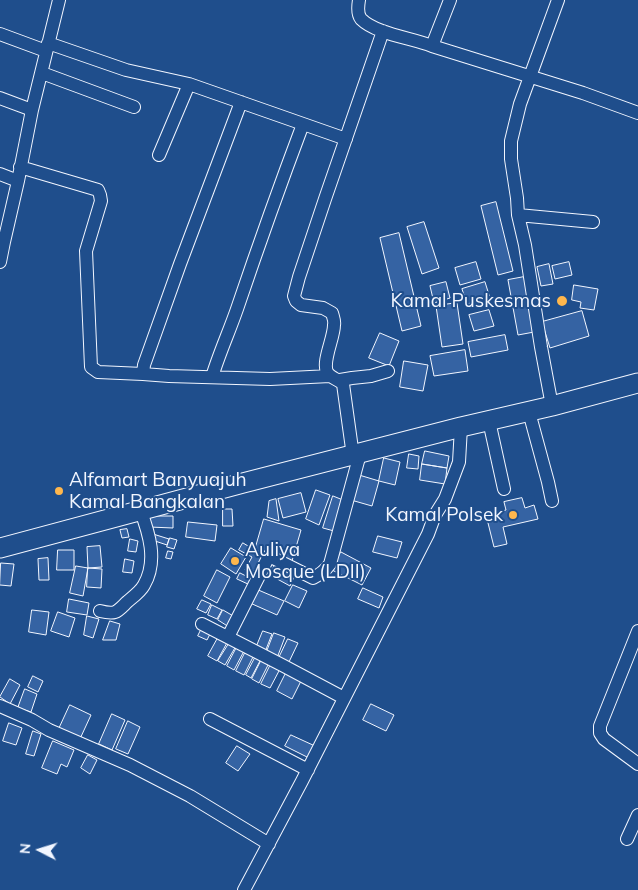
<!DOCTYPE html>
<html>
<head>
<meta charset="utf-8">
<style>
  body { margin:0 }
  #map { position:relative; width:638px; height:890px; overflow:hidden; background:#1f4e8c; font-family:Mulish,sans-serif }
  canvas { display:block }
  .north { position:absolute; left:15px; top:825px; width:50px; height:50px; -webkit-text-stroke:4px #1f4e8c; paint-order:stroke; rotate:275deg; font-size:14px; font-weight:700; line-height:20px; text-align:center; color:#f2f6ff }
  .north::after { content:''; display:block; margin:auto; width:18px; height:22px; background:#f2f6ff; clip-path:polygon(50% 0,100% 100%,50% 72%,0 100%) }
</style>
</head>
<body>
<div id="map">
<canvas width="638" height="890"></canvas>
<div class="north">N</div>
</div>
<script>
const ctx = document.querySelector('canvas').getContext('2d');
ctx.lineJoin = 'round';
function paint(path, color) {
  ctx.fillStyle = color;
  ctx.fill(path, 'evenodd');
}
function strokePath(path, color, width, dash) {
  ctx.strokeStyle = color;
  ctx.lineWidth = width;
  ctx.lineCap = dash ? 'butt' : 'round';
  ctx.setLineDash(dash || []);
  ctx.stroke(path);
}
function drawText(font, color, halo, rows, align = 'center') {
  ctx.font = font + ' Mulish,sans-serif';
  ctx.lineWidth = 4;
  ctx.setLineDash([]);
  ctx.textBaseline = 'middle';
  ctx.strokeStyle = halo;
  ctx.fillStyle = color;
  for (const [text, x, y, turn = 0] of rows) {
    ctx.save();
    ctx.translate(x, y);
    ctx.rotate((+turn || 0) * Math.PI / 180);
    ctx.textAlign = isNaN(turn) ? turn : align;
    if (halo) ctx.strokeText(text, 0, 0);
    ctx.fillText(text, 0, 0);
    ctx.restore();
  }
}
const building = new Path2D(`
  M496 202 513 271 498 275 481 206Z
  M424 222 439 268 422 274 407 227Z
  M399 233 421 326 402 331 380 238Z
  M476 262 481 279 460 285 455 268Z
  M569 262 572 275 555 279 552 266Z
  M549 264 553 284 541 286 537 267Z
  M524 277 534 332 518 335 508 280Z
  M446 282 450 298 434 303 430 286Z
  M485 282 490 298 467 304 462 289Z
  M574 285 598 289 594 310 580 308 581 302 572 300Z
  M457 303 463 344 442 347 436 306Z
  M489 310 494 326 474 331 469 315Z
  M582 311 589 336 550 348 542 322Z
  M380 333 399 341 389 366 369 358Z
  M505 335 508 350 471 357 468 342Z
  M465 350 468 371 434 376 430 356Z
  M404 361 428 365 423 391 400 387Z
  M425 451 449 456 447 468 422 464Z
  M409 454 419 456 418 469 407 468Z
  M384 458 400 462 395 485 379 481Z
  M422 464 447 468 445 484 420 480Z
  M359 475 379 481 372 506 351 500Z
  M316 490 330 495 319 525 306 519Z
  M301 493 306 512 283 518 278 499Z
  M333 496 343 500 334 531 323 528Z
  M522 498 525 508 534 505 538 519 503 527 507 544 494 547 486 515 506 510 504 502Z
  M276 499 279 521 267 517 269 501Z
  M223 509H232L233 526H223Z
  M149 516H173V528L149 527Z
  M264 519 301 530 292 561 255 550Z
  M188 522 217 525 215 541 186 537Z
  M127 529 129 537 122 538 120 530Z
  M153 534 169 539 167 545 152 540Z
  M378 536 402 542 397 558 373 552Z
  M170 538 177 540 174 549 167 547Z
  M130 539 138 541 136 552 128 551Z
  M243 543 265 556 254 575 245 570 252 557 239 550Z
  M100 546 102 567 88 568 87 547Z
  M231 548 246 557 236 574 221 564Z
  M58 550H74V570H57Z
  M168 551 173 552 171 559 166 558Z
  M341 552 371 568 362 585 332 570Z
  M48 558 49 580H39L38 559Z
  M125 559 134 561 132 573 123 572Z
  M1 563 14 564 11 586 0 585Z
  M276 563 296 573 290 586 270 575Z
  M76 566 88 568 83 596 70 593Z
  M88 568 102 569 101 588 87 587Z
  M217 570 230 577 217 603 204 596Z
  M240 573 252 579 250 585 237 579Z
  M293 585 307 591 299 608 285 601Z
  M363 588 383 597 379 608 358 599Z
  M256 589 284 601 277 615 250 603Z
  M69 599 89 603 87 615 67 612Z
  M202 600 211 604 206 613 197 609Z
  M212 605 222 610 217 619 208 615Z
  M32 610 49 612 46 635 29 632Z
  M223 610 235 617 229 627 218 620Z
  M58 612 75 618 69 637 51 631Z
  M87 616 99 619 93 638 84 635Z
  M110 621 120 624 116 640H103Z
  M202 628 211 632 207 640 198 636Z
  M263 631 272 634 265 652 256 648Z
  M274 633 285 637 277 658 266 654Z
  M219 636 228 641 217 661 208 656Z
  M288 639 298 643 288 664 278 660Z
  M230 642 236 646 225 665 218 661Z
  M237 647 244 651 234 670 227 666Z
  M246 651 254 655 244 675 236 671Z
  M256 656 261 659 251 678 246 675Z
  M262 659 269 663 259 683 252 679Z
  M271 664 280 669 270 688 261 684Z
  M287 671 302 679 292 699 277 691Z
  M33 676 43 681 38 692 28 687Z
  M10 679 20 685 10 704 0 697Z
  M25 689 37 694 31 712 18 708Z
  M371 704 394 715 386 731 363 720Z
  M70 705 91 715 79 741 58 731Z
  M112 714 125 720 112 750 99 744Z
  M128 721 140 727 128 754 116 749Z
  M9 723 22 728 16 745 3 741Z
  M33 731 41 734 34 756 26 754Z
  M291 735 315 746 309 758 285 746Z
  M53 741 74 750 67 767 61 764 57 774 42 768Z
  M237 746 250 754 238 771 226 763Z
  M88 755 97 760 90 774 81 768Z`);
const minor = new Path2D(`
  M359 0C358 6 357 14 361 19 376 34 412 38 432 46L583 93 638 113
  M0 34 46 51
  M48 43 126 70 189 84 346 139
  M432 46 450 0
  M42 73 134 107
  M0 98 32 110
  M241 102 180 264 144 365 143 374 169 376 270 379 330 376
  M159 155 189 84
  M20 167 98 190 100 195 101 201 86 251 91 367 98 372 143 374
  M0 174 18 181
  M518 215 593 222
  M0 262 4 242 18 181 32 110 59 0
  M212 377C219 354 229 332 237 309 258 247 280 185 303 124
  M340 380 352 378 371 376 388 371
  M552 406 541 347 525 245 518 215 517 198 511 159V141L520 104 558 0
  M529 412 548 482 552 501
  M489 421 504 489
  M353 456 343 384C338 379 330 378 327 372 322 361 334 338 334 325 335 321 333 317 332 313L323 308 301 305 296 301 294 296 299 277 325 199 383 31
  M100 611C116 615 117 612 127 602 133 597 141 591 144 585 158 561 149 533 140 509
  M202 624 282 665 344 698
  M638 631 600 726V733L604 739 638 764
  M228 637 269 556 313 578C321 574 325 571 330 564L360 454
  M0 706 32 720 49 730 130 765 190 796 269 844
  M210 719 308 770
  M627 839 638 815
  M244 890 302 781 428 534 435 515 445 499 459 462 461 427`);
const highway = new Path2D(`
  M0 548 243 483 461 427 552 406 638 383`);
const markers = [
  [562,301,6,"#ffb74d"],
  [59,491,5,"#ffb74d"],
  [513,515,5,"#ffb74d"],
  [235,561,5,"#ffb74d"]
];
const poiNames = [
  ["Kamal Puskesmas",551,301],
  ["Alfamart Banyuajuh",69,480,"left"],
  ["Kamal Bangkalan",69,502,"left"],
  ["Kamal Polsek",503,515],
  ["Auliya",245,550,"left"],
  ["Mosque (LDII)",245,572,"left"]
];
paint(building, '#3563a3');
strokePath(building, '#f2f6ff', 1);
strokePath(minor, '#f2f6ff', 14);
strokePath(highway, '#f2f6ff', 21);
strokePath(minor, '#1f4e8c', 12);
strokePath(highway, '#1f4e8c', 19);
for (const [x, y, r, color] of markers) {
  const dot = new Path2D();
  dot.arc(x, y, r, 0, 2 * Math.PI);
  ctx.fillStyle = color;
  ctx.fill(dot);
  strokePath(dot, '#1f4e8c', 2);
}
drawText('19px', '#f2f6ff', '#1f4e8c', poiNames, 'right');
</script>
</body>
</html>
